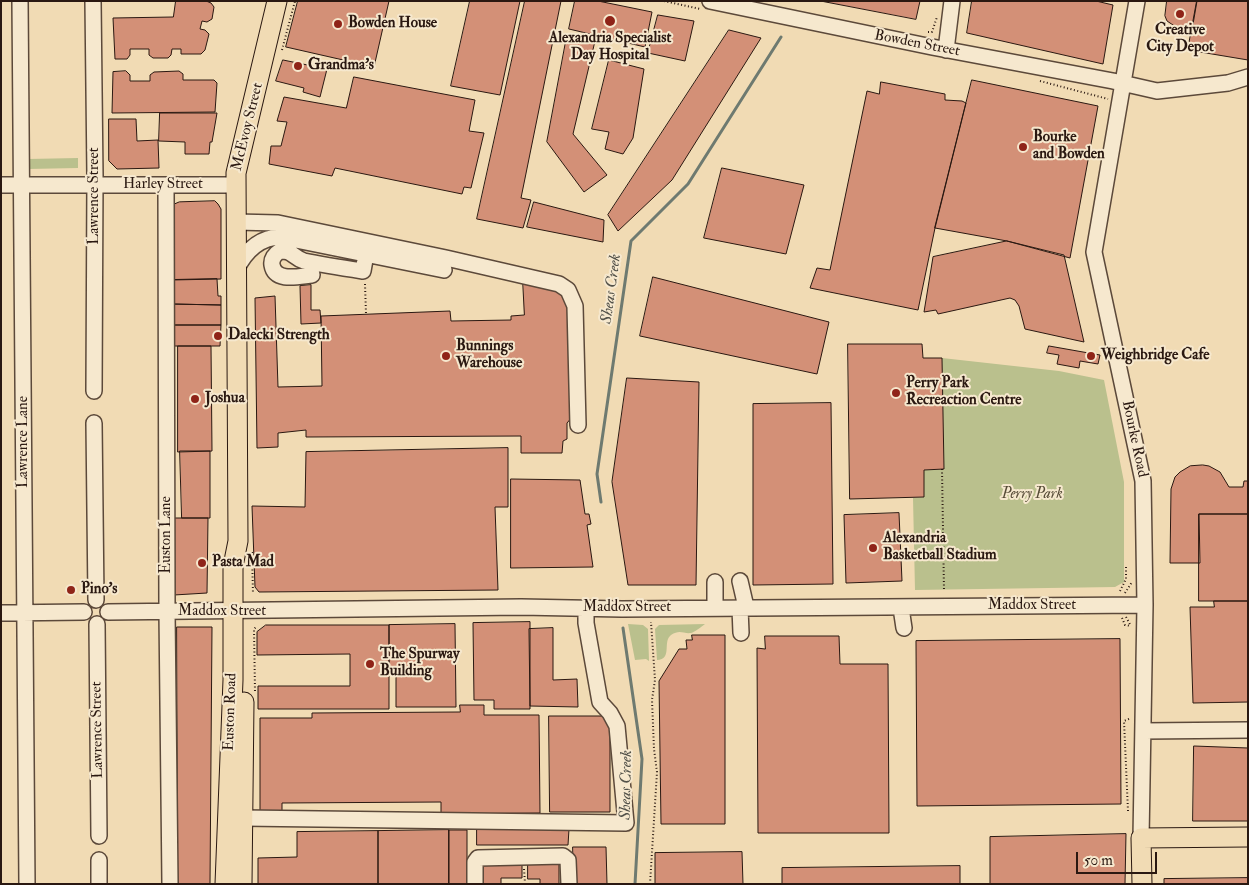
<!DOCTYPE html>
<html>
<head>
<meta charset="utf-8">
<style>
  body { margin:0 }
  #map { position:relative; width:1249px; height:885px; overflow:hidden; background:#f1dbb4; font-family:"IM FELL Double Pica",serif }
  canvas { display:block }
  .frame { position:absolute; inset:0; border:2px solid #2a1811; pointer-events:none }
  .scale { position:absolute; left:1076px; top:852px; width:81px; height:22px; box-sizing:border-box; border:2px solid #2a1811; border-top:0; padding-left:6px; font-size:15px; line-height:18px; white-space:nowrap; color:#2a1811; -webkit-text-stroke:4px #f6e8ce; paint-order:stroke }
</style>
</head>
<body>
<div id="map">
<canvas width="1249" height="885"></canvas>
<div class="frame"></div>
<div class="scale">50 m</div>
</div>
<script>
const ctx = document.querySelector('canvas').getContext('2d');
ctx.lineJoin = 'round';
function paint(path, color) {
  ctx.fillStyle = color;
  ctx.fill(path, 'evenodd');
}
function strokePath(path, color, width, dash) {
  ctx.strokeStyle = color;
  ctx.lineWidth = width;
  ctx.lineCap = dash ? 'butt' : 'round';
  ctx.setLineDash(dash || []);
  ctx.stroke(path);
}
function drawText(font, color, halo, rows, align = 'center') {
  ctx.font = font + ' "IM FELL Double Pica",serif';
  ctx.lineWidth = 4;
  ctx.setLineDash([]);
  ctx.textBaseline = 'middle';
  ctx.strokeStyle = halo;
  ctx.fillStyle = color;
  for (const [text, x, y, turn = 0] of rows) {
    ctx.save();
    ctx.translate(x, y);
    ctx.rotate((+turn || 0) * Math.PI / 180);
    ctx.textAlign = isNaN(turn) ? turn : align;
    if (halo) ctx.strokeText(text, 0, 0);
    ctx.fillText(text, 0, 0);
    ctx.restore();
  }
}
const green = new Path2D(`
  M78 158V168L28 169V159Z
  M942 358 1059 371 1104 380 1124 482V582L1115 587 915 590 913 498 924 497V470L944 469Z
  M628 624 643 625 648 629 649 661 646 659 635 660Z
  M705 624C701 627 695 632 691 633 683 634 680 629 671 635 662 642 673 659 657 660L655 629 659 625Z`);
const stream = new Path2D(`
  M601 502 597 474 631 241 688 184 781 37
  M623 628 642 759 635 884`);
const building = new Path2D(`
  M176 1H206L211 3 214 7 212 19 207 22 202 21 200 29 205 30 209 34 205 50 201 54H181V49H172L171 55 168 58H153L149 55V49H130V55L127 59H115L113 18 173 17Z
  M298 1H389L374 67 286 47Z
  M470 1H520L500 95 451 86Z
  M525 1H561L521 198 531 200 523 228 477 219Z
  M575 1H598L652 12 645 47 569 29Z
  M821 1H920L916 19Z
  M972 1H1096L1113 5 1103 64 967 33Z
  M1167 1H1197L1192 30 1176 27 1167 21 1165 16Z
  M1197 1H1248V60L1188 50Z
  M658 15 694 21 685 61 648 53Z
  M729 30 761 38 672 180 618 231 608 215Z
  M567 36 595 41 573 134 607 175 584 192 547 142Z
  M283 60 327 69 320 97 303 92 304 88 276 81Z
  M609 60 644 69 633 138 623 154 605 149 609 132 592 129Z
  M126 71 130 75V81H150V75L154 72 179 71 183 74V80H214L217 83 215 112 112 113 113 72Z
  M354 77 475 100 469 131 484 133 471 188 464 187 462 194 335 168 332 176 269 164 271 146H281L287 122 277 121 284 97 346 108Z
  M972 80 1098 106 1070 258 1007 241 935 228Z
  M881 82 945 94V100L962 101 966 103 935 228 918 310 810 288 817 268 830 270 867 91 879 94Z
  M160 113H217L212 142H210L209 154H185V142L159 141Z
  M109 119H136L137 141 158 140 159 168 117 169 109 161Z
  M722 168 804 185 786 254 704 238Z
  M215 201 218 204 221 209V279L171 280 172 205 179 202Z
  M534 202 604 220 603 242 527 227Z
  M1007 241 1064 255 1084 342 1025 329 1019 306 1015 300 1010 298 938 314 936 310 924 312 933 257Z
  M653 277 829 322 817 374 640 336Z
  M217 279 218 296H221V305L172 304 171 280Z
  M523 281 550 288 557 291 562 295 568 306 573 416 567 423V439L563 441 562 453H521V436L306 437V430L278 433V447L257 448 255 298 275 296 278 387 322 386 321 316 450 311 451 321 511 320V316L524 315Z
  M311 285V310H320L321 323 301 324 300 286Z
  M172 304 221 305V325H172Z
  M172 325H221L220 346H172Z
  M848 344H922L923 358H942L944 469 924 470V497L850 499Z
  M178 346H211L212 451 178 452Z
  M1049 346 1100 355 1098 364 1080 361 1079 368 1057 364 1059 355 1047 353Z
  M627 378 699 382 696 585H628L612 482Z
  M831 403 833 584 753 585V404Z
  M508 448V507H495L498 590 259 592 255 587 252 506 305 507 306 452Z
  M180 451H210V518H182Z
  M1203 465 1209 466 1220 472 1229 487H1243L1244 481H1248V514H1199L1200 563H1170L1171 489 1175 477 1180 472 1190 466Z
  M511 479 580 480 585 514H589L591 524 587 525 593 567 511 568Z
  M899 513 902 581 846 583 844 515Z
  M1199 514H1248V601H1199Z
  M172 518H208L207 593 174 595Z
  M1214 601H1248V702L1193 703 1190 607H1214Z
  M530 622V709H494V700H474L473 623Z
  M455 624 456 707H396V673H389V625Z
  M266 625H389V709H258V686H350V654L257 655V632Z
  M177 627H212L210 884H178Z
  M553 628V680L577 679 578 707 530 706 529 629Z
  M692 635H725V824H661L659 681 679 649H687L686 640H692Z
  M765 636H839L840 664H888L889 833H758L757 648 765 649Z
  M1120 639 1121 804 917 806 916 641Z
  M460 705H484V715H539L540 813 441 814V802L282 803V815H260V718H312V713L460 712Z
  M549 716H610V812H550Z
  M1194 746 1248 748V821H1193Z
  M477 829H569L568 845H477Z
  M449 830V884H378V831Z
  M449 830H467V884H449Z
  M378 831V884H258V858L297 857V832Z
  M1126 834 1125 884H990V837Z
  M573 847H606L607 884H574Z
  M742 852 743 884H655V853Z
  M528 861H559V884H540V879H528Z
  M482 862H522V878H501V884H482Z
  M960 866V884H782V868Z
  M1248 878V884H1164V879Z`);
const path = new Path2D(`
  M664 1 700 9
  M928 32H932L937 17
  M282 50 295 1
  M1040 81 1108 99
  M365 284 366 314
  M942 469 944 591
  M252 552 253 594
  M1120 591 1126 579V565
  M1125 593 1132 582
  M1126 617 1131 626
  M1122 618 1125 625 1131 626
  M255 691 254 629 257 626
  M1128 811 1124 721 1131 718
  M524 869 525 883
  M650 884 657 772 654 749 652 700 655 680 651 622`);
const minor = new Path2D(`
  M20 1 27 884
  M93 1 95 177 94 391
  M710 1 932 47 1113 81 1157 91 1228 83 1248 77
  M1137 1 1094 252 1143 481 1145 605 1141 838
  M946 50 952 1
  M1 185H235
  M166 186 167 612 170 884
  M236 222 278 223 446 258 559 284 568 290 575 306 578 425
  M236 270C245 252 259 237 281 237L444 270
  M312 275C300 276 275 283 272 265 271 259 275 254 280 251 293 250 293 258 304 261 323 265 343 268 363 271L366 254
  M94 423 96 600
  M740 581 746 607
  M715 582V608
  M740 608 741 633
  M901 608 904 628
  M108 612 521 607 622 609 1145 605
  M1 613 84 612
  M97 624 99 836
  M1144 731 1248 730
  M243 818 626 823 617 726 610 713 600 702 586 623V608
  M99 860V884
  M475 884V862L478 858 563 856 568 860 569 884`);
const major = new Path2D(`
  M225 884 233 680V566L238 541 236 173 277 1
  M242 884 244 702
  M1142 884 1141 838 1248 837`);
const markers = [
  [1180,14,5,"#8f2418"],
  [610,21,6,"#8f2418"],
  [338,24,5,"#8f2418"],
  [298,66,5,"#8f2418"],
  [1023,147,5,"#8f2418"],
  [218,336,5,"#8f2418"],
  [446,356,5,"#8f2418"],
  [1091,356,5,"#8f2418"],
  [896,393,5,"#8f2418"],
  [195,399,5,"#8f2418"],
  [873,548,5,"#8f2418"],
  [202,563,5,"#8f2418"],
  [71,590,5,"#8f2418"],
  [370,664,5,"#8f2418"]
];
const poiNames = [
  ["Bowden House",348,24],
  ["Creative",1180,31,"center"],
  ["City Depot",1180,48,"center"],
  ["Alexandria Specialist",610,39,"center"],
  ["Day Hospital",610,56,"center"],
  ["Grandma's",308,66],
  ["Bourke",1033,138],
  ["and Bowden",1033,155],
  ["Dalecki Strength",228,336],
  ["Bunnings",456,347],
  ["Warehouse",456,364],
  ["Weighbridge Cafe",1101,356],
  ["Perry Park",906,384],
  ["Recreaction Centre",906,401],
  ["Joshua",205,399],
  ["Alexandria",883,539],
  ["Basketball Stadium",883,556],
  ["Pasta Mad",212,563],
  ["Pino's",81,590],
  ["The Spurway",380,655],
  ["Building",380,672]
];
const streetNames = [
  ["Bowden Street",917,44,11],
  ["McEvoy Street",248,127,-76],
  ["Harley Street",163,185],
  ["Lawrence Street",95,196,-90],
  ["Bourke Road",1134,439,78],
  ["Lawrence Lane",24,442,-90],
  ["Euston Lane",167,535,-90],
  ["Maddox Street",1032,606],
  ["Maddox Street",627,608],
  ["Maddox Street",222,612],
  ["Euston Road",231,712,-88],
  ["Lawrence Street",98,730,-91]
];
const parkNames = [
  ["Perry Park",1032,495]
];
const waterNames = [
  ["Sheas Creek",612,289,-82],
  ["Sheas Creek",627,785,-89]
];
paint(green, '#bac08d');
strokePath(stream, '#6e7a70', 3);
paint(building, '#d39077');
strokePath(building, '#2a1811', 1);
strokePath(minor, '#5c493a', 18);
strokePath(major, '#2a1811', 21);
strokePath(path, '#2a1811', 2, [1, 2.5]);
strokePath(minor, '#f6e8ce', 15);
strokePath(major, '#f1dbb4', 19);
for (const [x, y, r, color] of markers) {
  const dot = new Path2D();
  dot.arc(x, y, r, 0, 2 * Math.PI);
  ctx.fillStyle = color;
  ctx.fill(dot);
  strokePath(dot, '#f6e8ce', 2);
}
drawText('bold 15px', '#2a1811', '#f6e8ce', poiNames, 'left');
drawText('15px', '#2a1811', '#f6e8ce', streetNames);
drawText('italic 15px', '#554a36', '#f6e8ce', parkNames);
drawText('italic 16px', '#525149', '#f6e8ce', waterNames);
</script>
</body>
</html>
